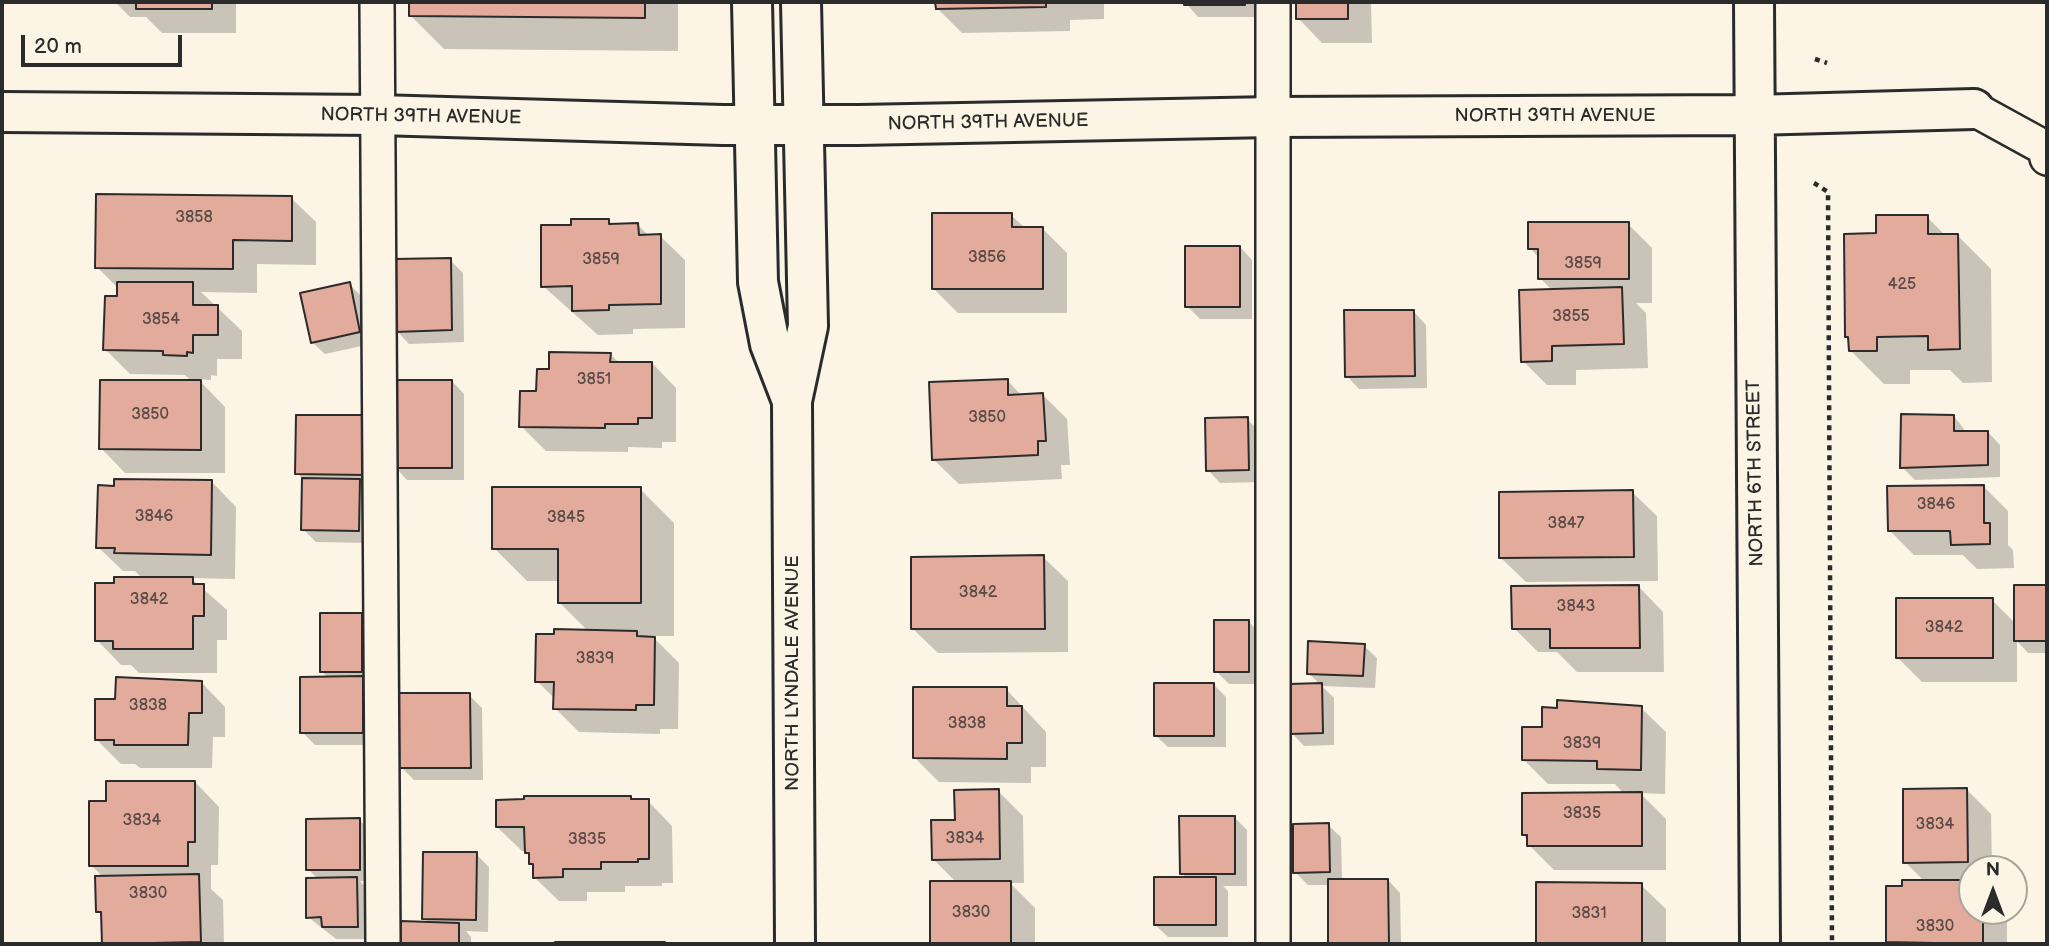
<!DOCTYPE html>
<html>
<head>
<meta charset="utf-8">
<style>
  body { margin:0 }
  #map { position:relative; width:2049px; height:946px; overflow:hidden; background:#fcf5e5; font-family:"Balsamiq Sans",sans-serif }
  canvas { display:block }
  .frame { position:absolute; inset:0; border:4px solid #2b2b2b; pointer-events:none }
  .north { position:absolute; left:1958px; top:855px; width:70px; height:70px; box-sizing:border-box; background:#fcf5e5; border:2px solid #a8a49b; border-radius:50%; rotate:0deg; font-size:19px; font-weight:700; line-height:28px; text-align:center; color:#2b2b2b }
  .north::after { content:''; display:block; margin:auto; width:24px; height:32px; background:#2b2b2b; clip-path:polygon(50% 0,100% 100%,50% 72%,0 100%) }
  .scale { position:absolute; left:21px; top:35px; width:161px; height:32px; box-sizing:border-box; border:4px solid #2b2b2b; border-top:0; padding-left:9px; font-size:21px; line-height:24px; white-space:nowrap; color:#2b2b2b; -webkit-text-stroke:5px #fcf5e5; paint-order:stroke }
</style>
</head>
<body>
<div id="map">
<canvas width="2049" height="946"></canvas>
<div class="frame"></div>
<div class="north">N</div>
<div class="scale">20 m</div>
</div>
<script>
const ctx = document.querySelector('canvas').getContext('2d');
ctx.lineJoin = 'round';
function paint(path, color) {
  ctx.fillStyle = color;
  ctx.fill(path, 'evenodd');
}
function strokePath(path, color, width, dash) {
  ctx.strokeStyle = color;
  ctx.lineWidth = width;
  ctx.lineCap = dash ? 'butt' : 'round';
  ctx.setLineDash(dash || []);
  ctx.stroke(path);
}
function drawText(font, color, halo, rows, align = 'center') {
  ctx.font = font + ' "Balsamiq Sans",sans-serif';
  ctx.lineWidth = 6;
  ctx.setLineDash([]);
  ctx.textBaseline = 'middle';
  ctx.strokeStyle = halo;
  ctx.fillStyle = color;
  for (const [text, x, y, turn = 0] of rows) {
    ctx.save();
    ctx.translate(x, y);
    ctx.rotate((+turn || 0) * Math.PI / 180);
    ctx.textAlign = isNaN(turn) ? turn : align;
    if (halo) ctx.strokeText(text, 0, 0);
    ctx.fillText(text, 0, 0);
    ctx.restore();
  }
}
const shadow = new Path2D(`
  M115 2H236V33H162L146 17H130Z
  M411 2H678V51L444 49 411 16Z
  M937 2H1104V19L1070 20V31L962 33 937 8Z
  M1185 2H1257V17H1198Z
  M1297 2H1371L1372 43H1322L1298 18Z
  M291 198 316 222V265L257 264V293L201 292 242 331V359H217V376L211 375V380L198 379 225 407V473H125L101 448 192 382 185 375 130 374 105 349 119 289 97 267Z
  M1011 215 1025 228H1042L1067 253V313H958L933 288Z
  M1927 217 1946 236H1958L1991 269 1992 382 1963 383 1950 370H1910V384H1884L1850 350 1847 337 1878 235Z
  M608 220 614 226 638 225 649 236H660L685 260V328L633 329V334L598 335 543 286 573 227Z
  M1628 224 1652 248V303H1636L1646 313 1648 368 1576 370V385H1547L1523 361 1552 290 1540 278V259L1530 248Z
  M1240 247 1252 260V319H1200L1187 306Z
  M450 260 463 273 464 342 409 344 397 331Z
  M349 284 362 297 371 344 325 354 312 342Z
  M1414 312 1426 325 1427 388 1359 389 1347 376Z
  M610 354 619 363H652L676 388V442H662V448L628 447V452L546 451 521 426 550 370Z
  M1007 380 1022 396 1043 395 1067 419 1070 465H1061L1062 479 959 484 934 460Z
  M452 381 464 394V480H407L395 467Z
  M363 416 371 543 316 542 303 529 304 480 297 473Z
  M1954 416 1966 432H1988L2000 445V477L1915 480 1902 467Z
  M1247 419 1260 432 1261 482 1220 483 1208 470Z
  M212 482 236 507 235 579 191 578 227 610V640H217V673H139L131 665H121L97 640 115 584 143 579 135 571H123L98 547 115 487Z
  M1983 486 2008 511V545L2013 550 2014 568 1977 569 1963 555H1914L1890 531Z
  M640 489 674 523V636H652L679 663 678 729H660V734L579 732 555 708V699L537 681 589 632 560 603V581H527L494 548Z
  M1632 492 1657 516 1658 581 1526 582 1501 558Z
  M1043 557 1068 581V652L938 653 913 629Z
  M1639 587 1663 612 1664 672H1577L1557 652H1538L1514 628Z
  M2015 587H2047V653H2028L2017 641V682H1922L1898 658 1992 600 2015 623Z
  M362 615 374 628 375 745H315L302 732 329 678 321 671Z
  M1248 621 1261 634V684H1229L1216 671Z
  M1364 646 1377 658 1375 688 1322 686 1334 698V745L1304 746 1292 733 1321 685 1308 673Z
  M201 682 225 707V737H213L212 768H140L135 764H121L96 739 117 700Z
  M1213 684 1226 697V747H1168L1155 735Z
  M1006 689 1046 732V767H1031V783L939 782 914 757Z
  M469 695 482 708 483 780H414L401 767Z
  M1641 708 1666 732 1665 794 1640 793 1666 819V870H1554L1529 845 1524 835 1624 794 1615 784H1548L1523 759 1544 729Z
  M195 782 219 807 218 865H211V889L223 900 224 944H104L103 916 98 911 103 877 91 865 108 803Z
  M1966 789 1991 814 1992 869H1972V911H2007V944H1891L1888 942 1903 887 1925 882 1905 862Z
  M998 791 1023 816 1024 883H1010L1035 908V944H932V883H957L933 859 956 822Z
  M630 798 634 801H648L672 826 673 883H662V886H625V892H587V901H559L534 877V867L527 851H522L497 827Z
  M1234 817 1247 830V886H1223L1228 891V937H1168L1155 925 1187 878 1181 873Z
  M360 820 372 833V881H360L369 891 370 939H336L308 917 318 879 308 869Z
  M1328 825 1341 837 1342 880H1388L1400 893 1401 944H1329V885H1308L1295 872Z
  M476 854 489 867 488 932 466 931 471 937V944H402L403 923H429L424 918Z
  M1538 884 1641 885 1666 909V944H1537Z`);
const building = new Path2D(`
  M136 2H212V9H136Z
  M409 2H645V18L409 16Z
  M935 2H1046V7L936 9Z
  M1184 2H1245V5H1184Z
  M1296 2H1348V19H1296Z
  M96 194 292 196V241L233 240V269L95 268Z
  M932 213H1012V227H1043V289H932Z
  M1876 215H1928V234H1958L1960 349 1928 350V336L1877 337V351H1849L1848 337H1845L1844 234 1876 233Z
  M571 219H609V224L638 223 639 235 661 234V304L609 305V310L572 311V286L541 287V225H571Z
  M1528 222H1629V279H1538V249H1528Z
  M1185 246H1240V307H1185Z
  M451 258 452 330 395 332 394 259Z
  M117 282H193V305H218V335H193V353L187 352V356L163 355V351L103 350 105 296H117Z
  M350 282 360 332 311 343 300 293Z
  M1622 287 1624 344 1552 346V361L1521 362 1519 290Z
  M1344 310H1414L1415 376 1345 377Z
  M549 352 611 353 610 362H652V418H638V424H605V428L519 427 520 391H536L537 369H549Z
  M1008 379V395L1043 393 1046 441H1038V455L932 460 929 382Z
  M100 380H201V450L99 449Z
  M393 380H452V468H393Z
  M1901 414 1954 415V431H1988V465L1900 468Z
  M296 415H364V475L295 474Z
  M1248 417 1249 470 1206 471 1205 418Z
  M302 478 360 479 359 531 301 530Z
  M114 479 212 480 211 555 114 553 115 548H96L98 485 114 486Z
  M1984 485V523H1990V544L1951 545 1950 531H1888L1887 486Z
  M492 487H641V603H558V549H492Z
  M1633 490 1634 557 1499 558V492Z
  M1044 555 1045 629H911V557Z
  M114 577H193V584H204V616H193V649H113V641H95V583H114Z
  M1639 585 1640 648H1550V629H1512L1511 586Z
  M2014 585H2047V641H2014Z
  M1896 598H1993V658H1896Z
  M320 613H362V672H320Z
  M1214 620H1249V672H1214Z
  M554 629 637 631V636L655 637 654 705H636V710L553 709 554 682H535L536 634H554Z
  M1308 641 1365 644 1363 676 1307 674Z
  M363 676V733H300V677Z
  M116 677 202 681V713H189L188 745H114V740H95V699H115Z
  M1154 683H1214V736H1154Z
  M1322 683 1323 733 1290 734 1289 684Z
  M913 687H1007V706H1022V743H1007V759L913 758Z
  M399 693H470L471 768H399Z
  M1557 700 1642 706 1641 770 1597 769V761L1522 760V727H1542V707L1557 708Z
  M106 781H195V842H188V866H89V801H106Z
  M1967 788 1968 862 1903 863V789Z
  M999 789 1000 859 932 860 931 820H955L954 790Z
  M1642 792V846H1527V835H1522V793Z
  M524 796H631V799H649V859H638V862H601V869H563V877L533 878V864H529V853H525L524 827H496V800L524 799Z
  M1179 816H1235V874H1180Z
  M360 818V870H306V819Z
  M1329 823 1330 872 1293 873V824Z
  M423 852H477L476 920 422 919Z
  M199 874 201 942 102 944 101 912H96L95 876Z
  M357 877 358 927H322L321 917 306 918V878Z
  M1154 877H1216V925H1154Z
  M1328 879H1388L1389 944H1328Z
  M1902 880H1972V911H1983V944L1886 942V886H1902Z
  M930 881H1011V944H930Z
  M1536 882 1642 883V944H1536Z
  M401 921 459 923V944H400Z
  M555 942H665V944H555Z`);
const path = new Path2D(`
  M1815 59 1827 63
  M1814 183 1828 192 1832 944`);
const service = new Path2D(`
  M377 2 383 944
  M1273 2V944
  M1974 109 2045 148 2047 158`);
const minor = new Path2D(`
  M1754 2 1760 944
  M2 112 378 115 723 125H858L1273 117 1753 115 1974 109`);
const tertiary = new Path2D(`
  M752 2 758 282 770 344 792 401
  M795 944 792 401 808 326 801 2`);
const numberNames = [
  ["3858",194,218],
  ["3856",987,258],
  ["3859",601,260],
  ["3859",1583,264],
  ["425",1902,285],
  ["3855",1571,317],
  ["3854",161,320],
  ["3851",594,380],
  ["3850",150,415],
  ["3850",987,418],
  ["3846",1936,505],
  ["3846",154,517],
  ["3845",566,518],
  ["3847",1566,524],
  ["3842",978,593],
  ["3842",149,600],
  ["3843",1576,607],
  ["3842",1944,628],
  ["3839",595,659],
  ["3838",148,706],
  ["3838",967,724],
  ["3839",1582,744],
  ["3835",1582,814],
  ["3834",142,821],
  ["3834",1935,825],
  ["3834",965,839],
  ["3835",587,840],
  ["3830",148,894],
  ["3830",971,913],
  ["3831",1589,914],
  ["3830",1935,927]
];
const streetNames = [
  ["NORTH 39TH AVENUE",1555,116],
  ["NORTH 39TH AVENUE",421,117,1],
  ["NORTH 39TH AVENUE",988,123,-1],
  ["NORTH 6TH STREET",1756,473,-91],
  ["NORTH LYNDALE AVENUE",793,673,-90]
];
paint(shadow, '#0003');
paint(building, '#e3ab9b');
strokePath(building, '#2b2b2b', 2);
strokePath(service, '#2b2b2b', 38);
strokePath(minor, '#2b2b2b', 44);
strokePath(tertiary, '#2b2b2b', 44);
strokePath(path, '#2b2b2b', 4.5, [5, 5]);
strokePath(service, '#fcf5e5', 33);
strokePath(minor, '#fcf5e5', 38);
strokePath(tertiary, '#fcf5e5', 38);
drawText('16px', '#594b47', null, numberNames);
drawText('19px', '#2b2b2b', '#fcf5e5', streetNames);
</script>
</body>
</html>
